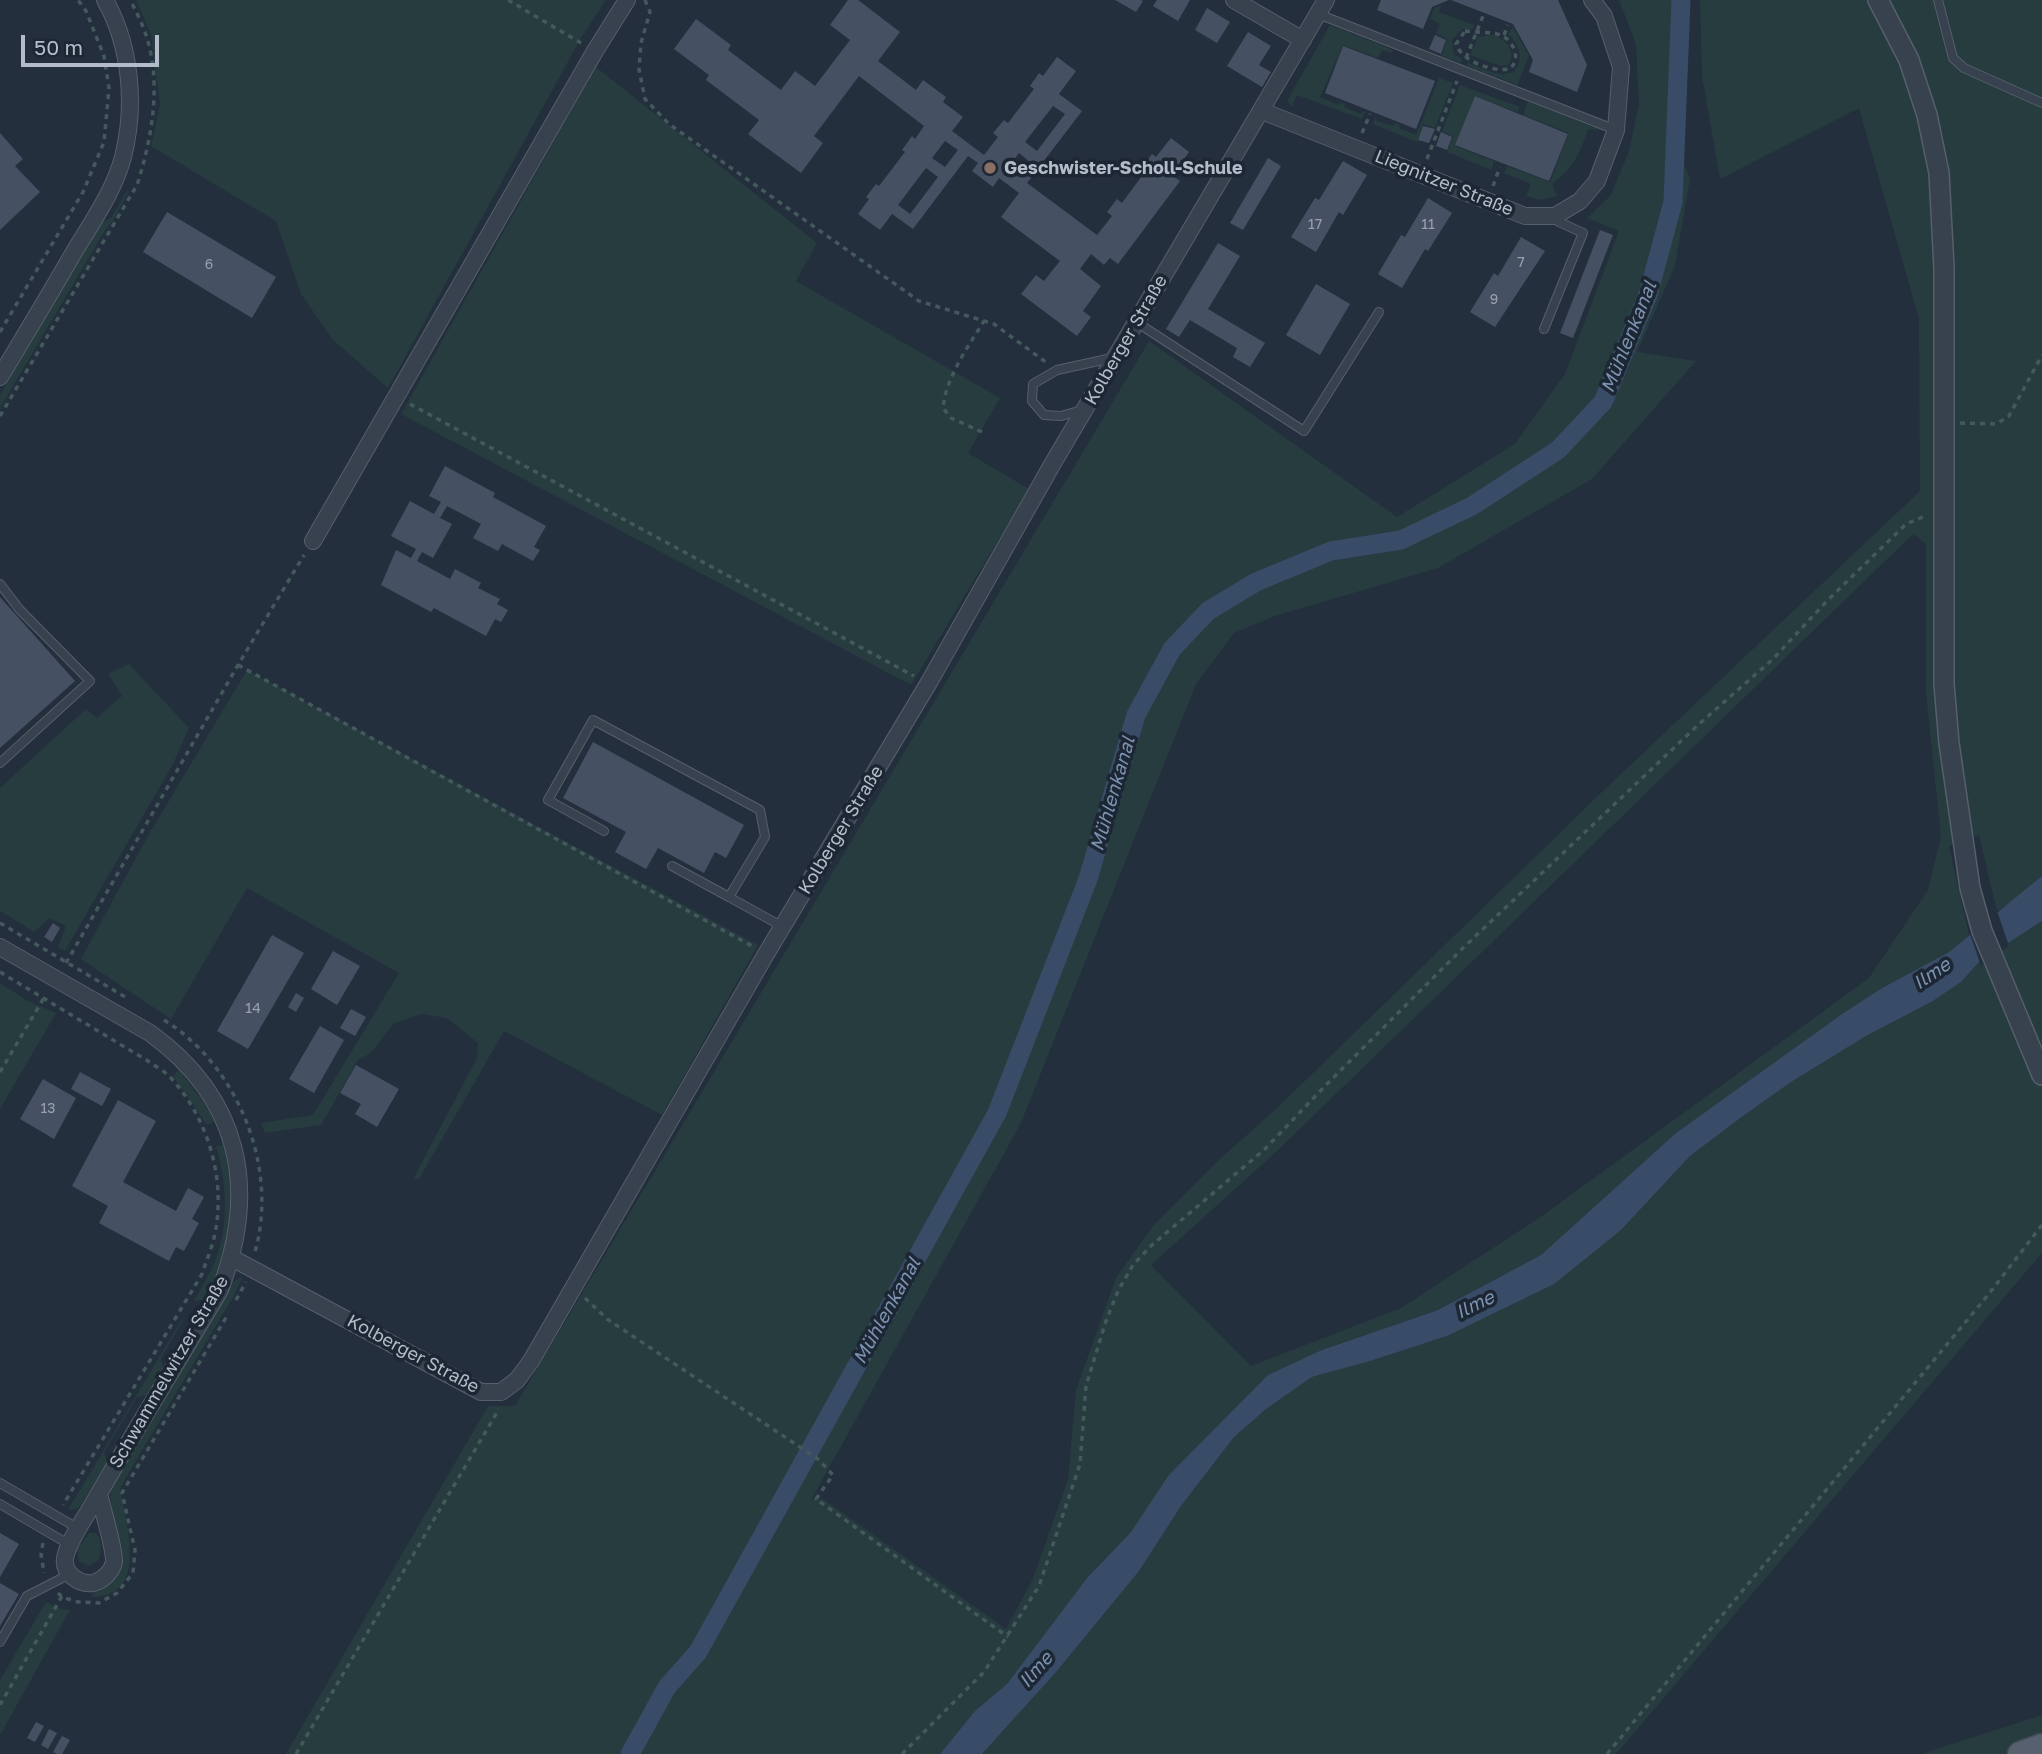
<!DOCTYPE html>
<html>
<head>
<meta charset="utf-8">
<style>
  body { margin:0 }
  #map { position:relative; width:2042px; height:1754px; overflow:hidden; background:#242f3e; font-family:"Golos Text",sans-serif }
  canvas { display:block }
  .scale { position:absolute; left:21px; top:35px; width:138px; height:32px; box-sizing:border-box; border:4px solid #b4bcc9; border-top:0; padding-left:9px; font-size:21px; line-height:24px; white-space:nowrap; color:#b4bcc9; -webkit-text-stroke:5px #1d2633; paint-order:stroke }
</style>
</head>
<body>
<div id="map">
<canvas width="2042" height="1754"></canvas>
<div class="scale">50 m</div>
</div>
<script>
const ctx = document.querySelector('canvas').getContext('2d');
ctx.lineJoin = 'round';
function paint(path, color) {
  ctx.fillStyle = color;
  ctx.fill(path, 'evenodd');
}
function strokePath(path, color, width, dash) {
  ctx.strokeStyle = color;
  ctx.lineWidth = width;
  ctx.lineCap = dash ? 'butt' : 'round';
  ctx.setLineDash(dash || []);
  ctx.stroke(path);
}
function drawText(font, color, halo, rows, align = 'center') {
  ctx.font = font + ' "Golos Text",sans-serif';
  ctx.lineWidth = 7;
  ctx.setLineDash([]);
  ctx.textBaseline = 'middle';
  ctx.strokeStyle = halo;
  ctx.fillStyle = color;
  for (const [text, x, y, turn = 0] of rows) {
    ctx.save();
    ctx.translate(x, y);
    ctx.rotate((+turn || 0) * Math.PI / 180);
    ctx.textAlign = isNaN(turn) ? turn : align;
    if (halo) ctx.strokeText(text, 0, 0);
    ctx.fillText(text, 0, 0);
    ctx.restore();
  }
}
const green = new Path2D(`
  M136 0H606L581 38 388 388 333 340 301 294 276 221 151 146 160 104 151 35Z
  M1619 0H1684L1680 156 1690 178 1675 266 1637 352 1696 361 1592 479 1438 568 1275 616 1234 633 1196 684 1021 1123 811 1500 823 1499 1006 1629 1032 1581 1068 1480 1076 1390 1116 1278 1153 1226 1222 1157 1274 1111 1603 791 1920 491 1919 319 1859 108 1720 179 1702 76 1700 0H2042V876L2014 901 1997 911 1979 835 1949 846 1969 935 1949 952 1882 988 1842 1014 1676 1133 1541 1255 1438 1310 1322 1350 1168 1476 1131 1532 1087 1578 1007 1684 975 1711 940 1754H286L488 1406H515L1149 341 1397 517 1515 444 1565 374 1619 231 1587 218 1611 195 1629 151 1639 105 1636 44ZM1913 534 1926 544V693L1941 836 1928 890 1869 978 1539 1218 1401 1308 1251 1366 1151 1265 1276 1152Z
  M1441 5 1439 12 1474 25 1473 29H1462L1452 40 1454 55 1462 59 1461 63 1442 56 1447 39 1436 33 1440 24 1430 19 1434 8Z
  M1330 25 1393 50 1392 53 1382 50 1378 58 1343 45 1320 97 1338 105 1340 103 1345 104 1344 107 1361 114 1363 111 1365 112 1362 119 1297 95 1292 107 1287 101Z
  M1513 27 1529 56 1517 85 1467 66 1468 63 1494 73 1504 74 1514 72C1524 58 1520 45 1508 34Z
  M1493 35C1506 39 1518 52 1508 65L1501 66 1470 55 1478 37Z
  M596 67 817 243 796 281 1000 398 968 453 1029 489 911 685 401 414Z
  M1439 78 1453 83 1435 128 1423 124 1417 142 1373 124 1376 116 1377 121 1393 126 1395 123 1400 125 1399 128 1416 135Z
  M1460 85 1520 107 1517 112 1475 96 1455 146 1494 161 1492 170 1447 152 1453 136 1442 131Z
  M1528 101 1601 130 1588 129C1581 152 1572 170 1552 184L1557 196 1540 200 1526 196 1531 184 1504 173 1507 166 1550 182 1569 133 1523 115Z
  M127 191H129L113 221 107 227 0 408V395L102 222 111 218Z
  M129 664 189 728 173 764 65 951 58 947 66 926 49 918 34 932 0 911V788L86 709 97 718 122 696 108 674Z
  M247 670 758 945 662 1115 504 1031 419 1179H413L477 1058 478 1043 447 1018 421 1014 394 1023 371 1053 358 1060 321 1125 265 1133 261 1123 313 1115 399 973 247 888 171 1019 81 959 149 834Z
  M2042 921V1253L1616 1754H982L1057 1671 1139 1571 1181 1506 1234 1437 1266 1409 1312 1377 1370 1361 1447 1336 1621 1230 1690 1156 1743 1116 1791 1082 1866 1036 1933 1001 1961 982 1979 962Z
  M0 983 28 1001 56 1013 0 1109Z
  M179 1070 217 1120 207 1125 173 1076Z
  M226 1144 234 1201 221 1265 203 1300 194 1301C204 1283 215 1265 220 1246 229 1215 225 1176 216 1146Z
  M243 1276 233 1297 121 1486 120 1490C126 1522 150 1597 92 1597L94 1588 121 1564C123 1541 106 1505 112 1487L233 1282Z
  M182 1319 183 1320 161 1358 163 1367 147 1395 137 1397 104 1453 107 1462 80 1506 77 1509 68 1510Z
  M89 1533H96C103 1541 101 1551 99 1560L89 1566 79 1561 77 1550Z
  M46 1602 61 1609 70 1610 0 1735V1680Z
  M2042 1715V1754H1921Z`);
const water = new Path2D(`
  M2042 876V921L1979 962 1961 982 1933 1001 1866 1036 1791 1082 1743 1116 1690 1156 1621 1230 1554 1284 1447 1336 1370 1361 1312 1377 1266 1409 1234 1437 1181 1506 1139 1571 1057 1671 982 1754H940L975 1711 1007 1684 1087 1578 1131 1532 1168 1476 1268 1375 1322 1350 1438 1310 1541 1255 1676 1133 1842 1014 1882 988 1949 952Z`);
const pier = new Path2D(`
  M1996 908 2009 946 1981 966 1969 931Z`);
const canal = new Path2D(`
  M630 1754 667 1687 698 1652 997 1113 1088 879 1136 715 1172 649 1208 611 1256 582 1331 551 1401 540 1472 506 1558 450 1603 402 1648 295 1673 202 1681 0`);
const building = new Path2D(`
  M848 0H858L900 32 878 61 916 90 923 80 946 97 943 102 963 117 952 131 984 155 998 137 993 133 1004 120 1008 123 1034 89 1030 86 1039 73 1043 76 1057 57 1076 71 1059 94 1082 111 1027 183 1097 235 1112 216 1107 212 1117 199 1122 203 1147 169 1143 166 1152 154 1156 157 1171 138 1189 152 1172 175 1180 181 1118 264 1110 258 1104 265 1091 254 1080 269 1101 286 1083 311 1091 317 1077 336 1021 294 1036 275 1044 281 1060 261 1001 217 1019 193 999 178 993 187 972 171 978 163 968 156 913 229 892 214 880 230 858 214 869 199 866 197 876 184 879 186 905 152 902 150 912 136 915 139 924 126 859 76 814 136 823 143 801 173 748 134 759 120 706 80 709 75 674 49 696 19 731 45 728 50 781 90 795 71 815 86 850 40 830 25ZM1053 106 1065 114 1037 151 1025 142ZM945 141 958 150 945 167 932 158ZM1019 153 1030 162 1018 177 1007 169ZM926 168 938 177 910 214 898 205Z
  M1115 0H1141L1143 1 1136 12Z
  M1157 0H1190L1178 21 1153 6Z
  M1381 0H1449L1432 7 1423 29 1377 10Z
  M1451 0H1558L1587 65 1577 92 1529 72 1533 60 1513 24Z
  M1207 8 1230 22 1217 43 1195 30Z
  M1248 32 1271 46 1259 65 1271 72 1262 87 1227 66Z
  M1435 35 1446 40 1441 54 1429 49Z
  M1343 46 1435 81 1416 129 1325 93Z
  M1475 96 1568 134 1549 181 1455 145Z
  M1423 126 1435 129 1429 143 1418 140Z
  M1441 132 1452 137 1447 150 1436 146Z
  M0 133 23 159 15 166 40 192 0 230Z
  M1268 158 1281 166 1243 230 1230 223Z
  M1343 161 1367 175 1343 215 1339 212 1316 252 1291 237 1315 198 1319 200Z
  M1428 198 1452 213 1428 251 1425 249 1402 288 1378 274 1401 235 1405 237Z
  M167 212 276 277 252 318 143 252Z
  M1600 230 1613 235 1573 338 1560 333Z
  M1521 237 1545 251 1495 327 1470 312 1494 273 1498 276Z
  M1218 243 1240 256 1208 309 1265 343 1250 367 1233 357 1237 348 1190 320 1179 337 1166 329Z
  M1316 284 1350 304 1320 355 1286 335Z
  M445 466 495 493 493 497 546 526 534 547 540 550 533 561 502 544 498 551 473 538 481 524 447 506 440 518 452 524 433 558 422 552 417 561 450 579 455 569 481 583 478 588 500 599 497 604 508 610 501 622 495 619 486 636 434 608 431 612 381 585 396 550 411 558 416 549 391 536 410 501 434 514 441 502 429 496Z
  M0 597 75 681 0 748Z
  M593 742 744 825 726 858 715 852 704 873 658 848 646 869 615 852 626 832 563 798Z
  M53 923 60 928 52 942 44 937Z
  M272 935 304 953 248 1049 217 1031Z
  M333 951 360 966 337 1005 311 989Z
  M296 993 304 998 296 1012 288 1007Z
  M351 1009 366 1017 355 1036 340 1028Z
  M320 1026 344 1040 314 1093 289 1079Z
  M356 1065 399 1089 377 1127 355 1114 361 1104 340 1093Z
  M80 1072 111 1089 102 1106 71 1089Z
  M43 1079 76 1098 54 1139 20 1119Z
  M118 1100 156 1121 123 1182 176 1211 188 1188 204 1197 192 1219 199 1223 184 1251 176 1247 169 1261 99 1223 108 1206 72 1186Z
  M0 1533 19 1544 0 1577Z
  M0 1583 19 1594 0 1626Z
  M36 1722 44 1726 35 1742 27 1738Z
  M49 1729 57 1733 48 1749 41 1745Z
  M62 1736 70 1740 62 1754H57L53 1752Z`);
const path = new Path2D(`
  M508 0 581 43
  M645 0 650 12 641 43 639 69 645 99 669 124 919 301 994 324 1047 363
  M1465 31C1484 34 1505 28 1514 49 1517 58 1516 62 1510 69 1493 72 1462 62 1456 44Z
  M1504 35 1508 25
  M1466 58 1483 16
  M1362 133 1370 114
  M1427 159 1457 81
  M1493 186 1500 167
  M0 332 83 192 104 142 109 88 104 56 86 11 78 0
  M410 404 914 676
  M0 416 137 185C152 138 162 83 146 35 142 23 136 11 130 0
  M1960 423 1996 424 2009 416 2042 355
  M982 432 951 418 943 408C946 377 968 347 984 321
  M238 665 752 946
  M0 923 127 998
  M66 963 238 665 304 555
  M0 972 148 1061C155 1066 164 1071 170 1077 209 1119 227 1182 214 1238 211 1250 206 1262 202 1274L63 1505
  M164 1020C238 1066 279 1167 255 1252
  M0 1072 45 996
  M585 1298 607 1319 818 1459 833 1475 816 1499 1008 1637
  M236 1300 246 1282
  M43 1543 41 1554 44 1573
  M58 1593 62 1597 78 1602 99 1603 117 1593 133 1573 135 1550 122 1493 227 1316
  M0 1705 62 1596
  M296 1754 499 1409
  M902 1754 984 1672 1039 1586 1080 1464 1086 1386 1106 1321 1118 1291 1133 1265 1152 1245 1265 1149 1326 1085 1463 948 1698 725 1773 659 1826 602 1906 524 1925 516
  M1607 1754 1988 1295 2042 1225`);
const service = new Path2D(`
  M1938 0 1953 58 1964 68 2042 103
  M1318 14 1616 130
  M1136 322 1304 431 1379 312
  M1544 329 1583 233 1559 222 1555 216
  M1082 410 1061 416 1044 415 1032 401 1033 384 1057 370 1112 358
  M0 584 20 610 90 681 0 763
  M604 831 548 800 593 720 760 810 765 837 729 897 783 927
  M672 866 729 897
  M0 1483 79 1529
  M0 1504 70 1545
  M0 1642 27 1596 70 1574`);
const minor = new Path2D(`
  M1234 0 1303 40
  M1262 111 1525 216H1555L1580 201 1597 181 1616 130 1621 67 1604 16 1592 0
  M0 377C25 335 50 294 74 252 92 222 114 191 123 157 136 106 131 46 105 0
  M313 541 595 51 627 0
  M0 947 150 1033C240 1098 259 1188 220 1290 178 1361 135 1430 94 1502 86 1517 67 1542 65 1559 63 1573 79 1585 93 1583 102 1581 112 1572 114 1562 115 1549 102 1508 99 1494
  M232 1258 481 1392H501L517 1380 531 1361 766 954 928 684 1053 463 1326 0`);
const tertiary = new Path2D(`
  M1878 0 1909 60 1927 115 1939 173 1944 268V684L1949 743 1970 888 1982 931 2042 1075`);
const primary = new Path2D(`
  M2020 1754 2042 1746`);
const markers = [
  [990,168,7,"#8d6e63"]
];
const numberNames = [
  ["17",1315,225],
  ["11",1428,225],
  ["7",1521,263],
  ["6",209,265],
  ["9",1494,300],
  ["14",253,1009],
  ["13",48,1109]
];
const poiNames = [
  ["Geschwister-Scholl-Schule",1004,168]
];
const streetNames = [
  ["Liegnitzer Straße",1444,183,22],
  ["Kolberger Straße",1126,340,-60],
  ["Kolberger Straße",841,830,-59],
  ["Kolberger Straße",413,1354,28],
  ["Schwammelwitzer Straße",169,1372,-60]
];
const waterNames = [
  ["Mühlenkanal",1629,337,-68],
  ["Mühlenkanal",1113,794,-74],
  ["Ilme",1932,974,-34],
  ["Ilme",1475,1305,-26],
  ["Mühlenkanal",887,1311,-61],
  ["Ilme",1036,1670,-49]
];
paint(green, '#263c3f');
paint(water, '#394c67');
paint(pier, '#242f3e');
strokePath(canal, '#394c67', 19);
paint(building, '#455162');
strokePath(service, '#565f6c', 10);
strokePath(minor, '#565f6c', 18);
strokePath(tertiary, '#565f6c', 22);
strokePath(primary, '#414a57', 27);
strokePath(path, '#44595c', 3.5, [5, 5]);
strokePath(service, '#38414e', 8);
strokePath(minor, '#38414e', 16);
strokePath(tertiary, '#38414e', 19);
strokePath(primary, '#56606e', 24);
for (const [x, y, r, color] of markers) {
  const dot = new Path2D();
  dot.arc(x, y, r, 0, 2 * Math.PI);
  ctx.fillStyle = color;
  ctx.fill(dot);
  strokePath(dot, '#1d2633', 2.5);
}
drawText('14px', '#98a1af', null, numberNames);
drawText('bold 18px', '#b4bcc9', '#1d2633', poiNames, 'left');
drawText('18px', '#b4bcc9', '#1d2633', streetNames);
drawText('italic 19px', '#7c92b1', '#1d2633', waterNames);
</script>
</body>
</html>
